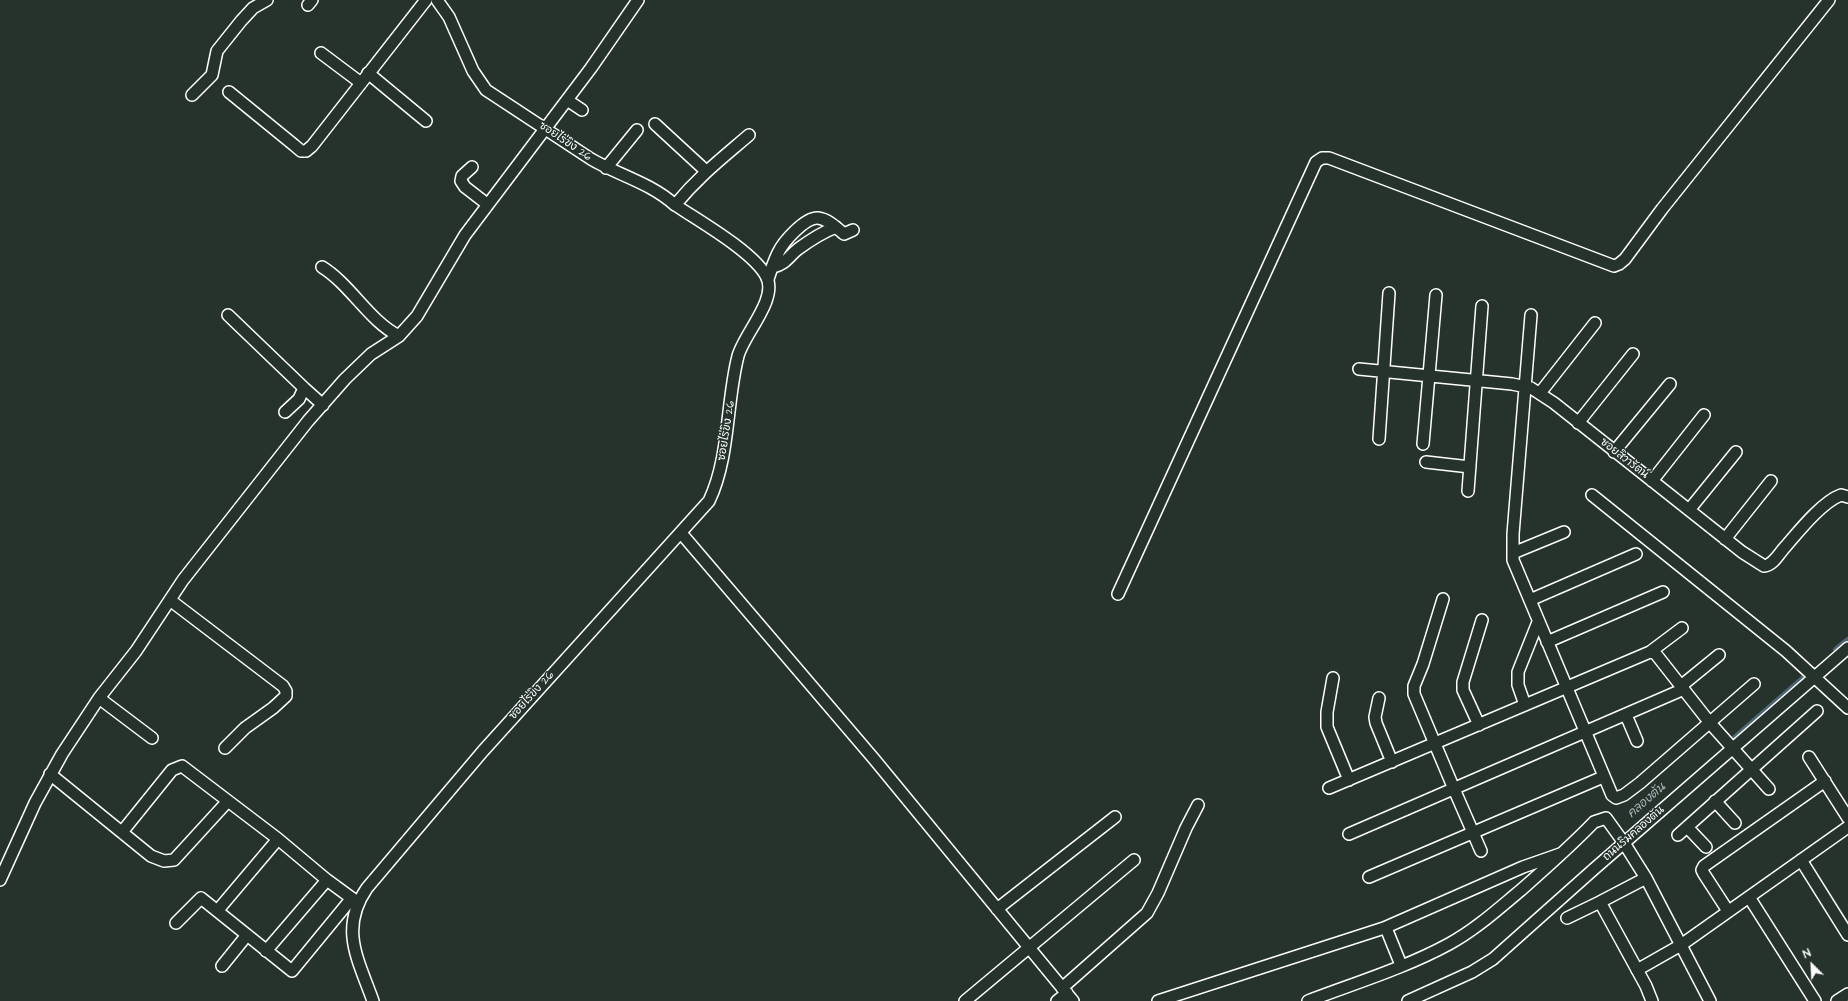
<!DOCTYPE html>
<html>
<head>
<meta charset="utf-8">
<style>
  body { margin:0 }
  #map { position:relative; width:1848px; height:1001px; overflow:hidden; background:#26332d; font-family:"Architects Daughter",sans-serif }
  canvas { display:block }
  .north { position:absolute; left:1792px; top:945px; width:40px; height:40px; -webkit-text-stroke:3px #26332d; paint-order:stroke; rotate:336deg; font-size:11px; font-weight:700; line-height:16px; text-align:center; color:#fff }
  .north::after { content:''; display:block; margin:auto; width:14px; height:18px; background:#fff; clip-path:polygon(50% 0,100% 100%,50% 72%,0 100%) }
</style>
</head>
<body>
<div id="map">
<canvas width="1848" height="1001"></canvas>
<div class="north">N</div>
</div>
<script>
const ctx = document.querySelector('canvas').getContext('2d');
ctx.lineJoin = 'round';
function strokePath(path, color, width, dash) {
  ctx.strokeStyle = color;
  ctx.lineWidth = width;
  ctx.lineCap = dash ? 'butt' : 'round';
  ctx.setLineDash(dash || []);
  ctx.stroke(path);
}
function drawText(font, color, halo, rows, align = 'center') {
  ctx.font = font + ' "Architects Daughter","Playpen Sans Thai",sans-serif';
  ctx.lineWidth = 3;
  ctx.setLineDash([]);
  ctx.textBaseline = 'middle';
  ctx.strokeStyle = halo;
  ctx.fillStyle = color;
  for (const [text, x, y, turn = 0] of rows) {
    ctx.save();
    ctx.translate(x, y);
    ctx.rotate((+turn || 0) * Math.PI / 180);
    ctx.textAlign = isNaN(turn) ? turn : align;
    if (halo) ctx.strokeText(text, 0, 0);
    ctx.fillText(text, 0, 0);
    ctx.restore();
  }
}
const canal = new Path2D(`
  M1837 650 1848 641
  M1727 746 1813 671`);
const minor = new Path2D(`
  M308 5 312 0
  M321 53 361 83
  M368 73 426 121
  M229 92 294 145 301 151H306L312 146 426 0
  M192 95 212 75 217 51 241 21 253 8 267 0
  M567 100 582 110
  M655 124 706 171
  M472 167 462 176 461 181 465 187 487 204
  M606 168 637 130
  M675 205C699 176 721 159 749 135
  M322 267C351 285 369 321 399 336
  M773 267C785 265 789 256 798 249 809 241 823 232 836 227
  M768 279C771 270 774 261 778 253 783 242 805 217 818 218 828 219 837 228 844 234L853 230
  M228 315 304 388 323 405
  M1531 315 1513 534V560L1612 795 1616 798 1624 795 1640 783 1754 684
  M1359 369 1512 384 1531 388 1554 403 1742 552 1764 566C1774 565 1779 553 1786 546 1799 531 1822 502 1841 495L1848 497
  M1540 393 1595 323
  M285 412 299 399 304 388
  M1578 423 1633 354
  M1379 439 1389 293
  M1423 444 1436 295
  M1614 452 1670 384
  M1426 462 1470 467
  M1652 481 1704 415
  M1468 491 1482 306
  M1592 495 1786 651 1848 708
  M1689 510 1736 452
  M681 533 874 759 1073 1001
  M1725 539 1771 481
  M1513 553 1564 532
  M1118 594 1316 162 1322 158H1329L1614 266 1619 264 1625 259 1662 209 1829 0
  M1443 599 1423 664 1414 686V694L1454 789 1481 851
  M170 600 283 686 286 691V696L273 708 245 728 225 748
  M1530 600 1636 554
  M1547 642 1663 592
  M1650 652 1655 653 1710 723 1769 789
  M1333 678 1327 712V727L1349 780
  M1681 686 1719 655
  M99 698 152 738
  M1379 698 1375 717 1376 723 1392 762
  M1525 705 1518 685V672L1538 622
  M1626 715 1637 741
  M1479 725 1463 690V682L1482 620
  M1809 757 1848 818
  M50 774 151 856 164 861 174 860 228 801
  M1329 788 1650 652 1682 628
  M1715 801 1735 823
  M1687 827 1706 847
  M122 832 172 770 182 766 278 839 327 880 357 902
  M1349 834 1684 689
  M1678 835 1817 711
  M1801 860 1848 935
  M1369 877 1603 777
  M0 880 35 803 62 754 99 698 136 651 183 580 308 421 345 379 371 354 399 336 417 316 465 235 591 68 638 0
  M1749 897 1815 1001
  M1600 902 1646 878
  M997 909 1115 817
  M218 910 278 839
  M1728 911 1704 874 1702 870 1704 866 1825 781
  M1567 918 1600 902 1646 986 1652 1001
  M176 923 201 898 292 971 352 898
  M1386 928 1401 965
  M266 951 327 880
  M222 966 247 935
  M1637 970 1681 945 1848 827
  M1062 988 1147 913 1158 893 1186 828 1198 805
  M373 1001C358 959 339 929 367 888L483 751 709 501C730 457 726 403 738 356 744 334 777 300 767 278 757 254 698 220 675 205 651 183 618 175 591 159L486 90 473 71 449 17 437 0
  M965 1001 1134 860
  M1057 1001 1067 993
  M1158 1001 1384 928 1523 867 1560 854
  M1308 1001C1355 983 1405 968 1449 944 1475 930 1498 909 1521 890 1546 868 1571 846 1594 822L1606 818 1624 843 1646 878 1710 1001
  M1408 1001 1472 972 1493 959 1594 869 1848 648
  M1837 1001 1848 994`);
const streetNames = [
  ["ซอยไร่ขิง 26",565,142,34],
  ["ซอยไร่ขิง 26",727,431,-81],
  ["ซอยสิวารัตน์",1624,459,38],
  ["ซอยไร่ขิง 26",532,696,-48],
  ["ถนนริมคลองตัน",1634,834,-41]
];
const waterNames = [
  ["คลองตัน",1647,801,-41]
];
strokePath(canal, '#4d6571', 8);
strokePath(minor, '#fff', 14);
strokePath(minor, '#26332d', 11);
drawText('11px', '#fff', '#26332d', streetNames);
drawText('italic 12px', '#afbabf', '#26332d', waterNames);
</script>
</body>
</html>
